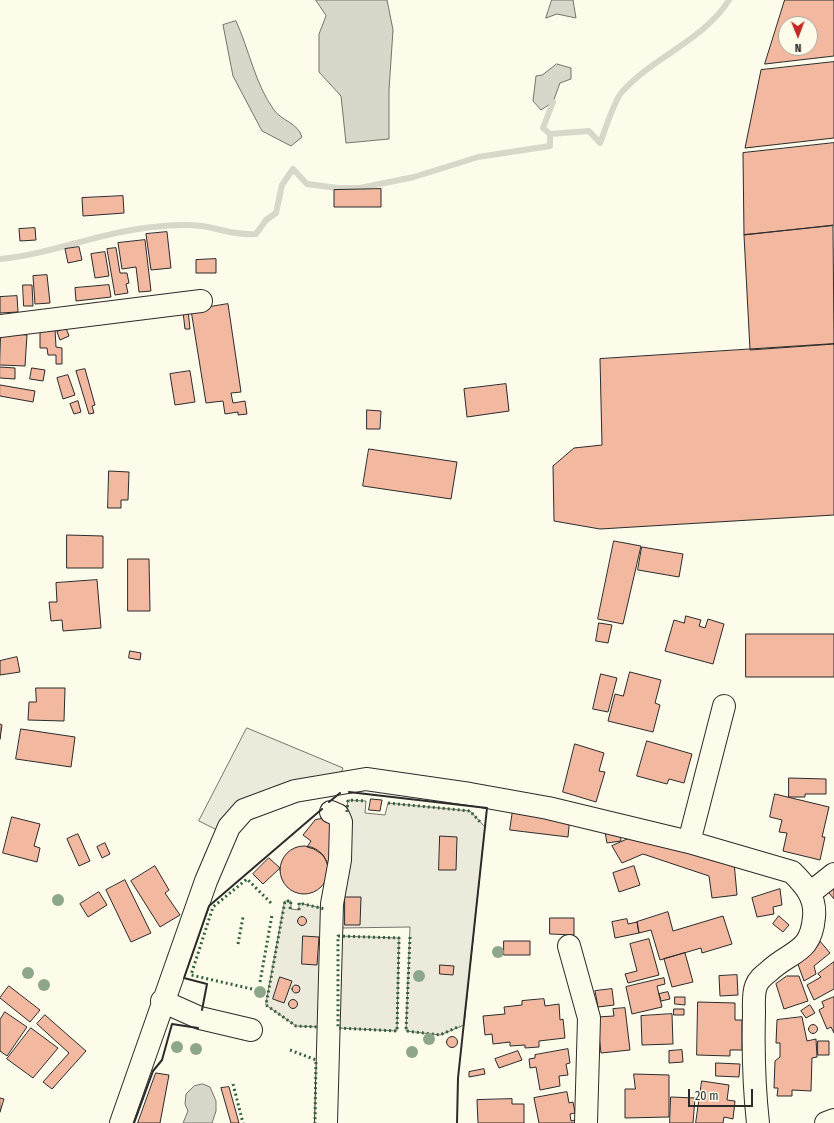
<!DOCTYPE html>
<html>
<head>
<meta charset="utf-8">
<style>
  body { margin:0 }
  #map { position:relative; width:834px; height:1123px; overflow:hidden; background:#fdfbea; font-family:"Fira Sans Condensed",sans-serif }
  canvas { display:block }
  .north { position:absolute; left:778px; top:16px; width:40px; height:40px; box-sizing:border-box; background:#fdfbea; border:1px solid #a9a89e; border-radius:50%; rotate:179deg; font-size:11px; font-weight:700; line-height:16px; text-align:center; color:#2b2b2b }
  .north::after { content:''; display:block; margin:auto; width:14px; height:18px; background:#c62828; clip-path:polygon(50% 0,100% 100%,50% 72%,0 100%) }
  .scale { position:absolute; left:688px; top:1089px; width:65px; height:18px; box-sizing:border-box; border:2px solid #2b2b2b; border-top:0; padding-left:5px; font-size:12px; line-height:14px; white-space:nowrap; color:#2b2b2b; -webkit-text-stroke:3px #fdfbea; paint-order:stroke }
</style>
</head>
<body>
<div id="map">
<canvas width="834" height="1123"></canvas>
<div class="north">N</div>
<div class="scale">20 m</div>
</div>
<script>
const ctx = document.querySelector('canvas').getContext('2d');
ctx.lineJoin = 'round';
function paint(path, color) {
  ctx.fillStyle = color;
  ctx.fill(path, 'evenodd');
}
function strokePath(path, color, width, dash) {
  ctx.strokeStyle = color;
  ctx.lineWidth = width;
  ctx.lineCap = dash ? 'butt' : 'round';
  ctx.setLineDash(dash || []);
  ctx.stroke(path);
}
const green = new Path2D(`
  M348 800 366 801 365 813 385 815 388 803 470 811 485 827 464 1025 440 1035 406 1031 410 927 341 928Z
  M285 901H291V909L299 910V903L330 910 318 1027 296 1026 266 1005Z
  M338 936 399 938 397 1031 338 1028Z`);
const parking = new Path2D(`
  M247 728 343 768 339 778 221 832 199 821Z`);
const water = new Path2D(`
  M316 0H387L393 30 389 90V139L346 143 341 96 319 72V34L326 16Z
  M552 0H573L576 18 557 14 546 18Z
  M236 21C249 49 255 84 274 110 282 121 298 123 302 137L291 146 262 131 233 76 223 25Z
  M557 64 571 68V79L560 83 553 102 541 110 533 101 536 76 542 75Z
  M203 1084 210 1087 216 1101V1111L212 1123H183L188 1111 185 1104 186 1094 194 1086Z`);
const stream = new Path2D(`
  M553 102 543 128 550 134 589 131 600 143C605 131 614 100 622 92 653 57 704 40 729 0
  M0 259C52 254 101 232 153 227 169 225 186 224 202 226 220 229 238 236 256 234L266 220 276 213 282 185 293 169 307 184 338 188H360L414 177 478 157 550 146V134`);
const building = new Path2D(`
  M785 0H834V56L765 64ZM786 24H810V48H786Z
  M834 62V138L745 148 761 70Z
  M834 143V225L744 235 743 153Z
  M381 189V207H334V190Z
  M123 196 124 213 83 216 82 198Z
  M833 226 834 344 750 350 744 235Z
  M35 228 36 240 20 241 19 229Z
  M167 232 171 268 151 270 146 234Z
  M145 240 151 291 139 292 136 267 122 269 118 243Z
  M79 247 82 260 68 263 65 249Z
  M116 248 120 273H127L129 283 126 284 128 293 115 295 107 249Z
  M105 252 109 276 95 278 91 254Z
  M216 259V273H196V260Z
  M47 275 50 303 35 304 33 276Z
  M23 285H32L33 306H24Z
  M109 285 111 297 76 301 75 288Z
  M17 296 18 312 0 313V297Z
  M228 304 241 392 231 393 233 403 245 401 247 414 238 415V412L225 414 223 401 206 403 191 310Z
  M188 310 190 329H185L183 312Z
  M66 328 69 336 60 340 57 332Z
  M55 329 56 347 62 348V364H56V355H48L47 348H40V330Z
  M1 333 27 335 25 366 0 365Z
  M834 344V515L600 529 554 521 553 466 574 448 602 445 600 359Z
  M0 367 15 368V379L0 378Z
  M32 368 45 370 43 381 30 379Z
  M85 369 95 405 92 406 94 413 89 414 76 371Z
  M190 371 195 402 175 405 170 374Z
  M68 375 75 395 63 399 57 378Z
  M506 384 509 411 467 417 464 389Z
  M0 385 35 391 33 402 0 396Z
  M78 401 81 412 74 414 70 404Z
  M367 410 381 411 380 429H367Z
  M369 449 457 462 451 499 363 486Z
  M109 471 129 472 128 500H121V508H108Z
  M67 535 103 536V568H67Z
  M614 541 641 546 623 624 598 619Z
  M642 547 683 554 679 577 638 570Z
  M128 559H149L150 611H128Z
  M97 580 101 628 63 631 62 620 51 621 49 602H57L56 583Z
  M686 616 701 620 699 626 705 628 708 619 724 624 713 664 665 651 674 620 684 623Z
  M599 623 612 625 608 643 596 641Z
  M746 634H834V677H746Z
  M130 651 141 653 140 660 129 658Z
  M17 657 20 672 0 675V661Z
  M630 672 661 680 655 703 660 705 653 732 608 721 615 694 623 696Z
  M601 674 617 678 608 712 593 709Z
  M36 688H65L64 721 28 720 29 702H36Z
  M0 724 2 725 0 739Z
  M21 729 75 737 71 767 16 759Z
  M647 741 692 754 684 783 669 779 667 784 637 776Z
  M575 744 604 753 599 771 605 772 596 802 563 792Z
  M789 778 826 779V794H805V797H789Z
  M775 794 829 807 822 837H825L820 860 783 851 787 833 779 832 782 820 770 817Z
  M371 799 382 800 380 811 369 810Z
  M513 810 570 816 568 837 510 830Z
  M12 817 40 824 34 846 40 848 37 862 3 853Z
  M325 818 336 823 337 855 328 864 323 855 314 849 307 847 311 841 303 835 315 820Z
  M620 831 621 841 607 843 605 832Z
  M78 834 90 861 79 866 67 839Z
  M637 835 734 862 737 895 712 898 709 876 643 854 622 863 612 846Z
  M440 836 457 837 456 870H439Z
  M105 843 110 854 102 858 97 847Z
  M280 870a24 24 0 1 1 48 0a24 24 0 1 1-48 0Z
  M269 858 280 868 263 884 253 874Z
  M155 866 169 890 165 893 180 915 160 927 131 881Z
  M634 866 640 885 619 892 613 873Z
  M125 880 151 933 131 942 106 890Z
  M834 880V899L823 886Z
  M780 889 782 905 773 907 774 914 757 917 752 898Z
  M99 892 107 905 88 917 80 904Z
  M345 897H361L360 925H345Z
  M668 912 673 931 723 916 732 944 702 953 701 948 660 960 651 930 639 933 637 922Z
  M779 916 789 925 783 932 773 924Z
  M297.5 921a4.5 4.5 0 1 1 9 0a4.5 4.5 0 1 1-9 0Z
  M550 918H574V935L550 934Z
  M627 919 628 924 637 922 639 933 615 938 612 922Z
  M303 936 319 937 317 965 302 964Z
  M649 939 659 975 628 983 625 974 637 971 630 944Z
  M819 940 830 953 814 966 816 974 804 981 796 959Z
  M504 941H530V955H504Z
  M685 953 693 982 672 987 664 959Z
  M834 962V989L814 1000 807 985 821 977 818 974Z
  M440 965 454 966 453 975 440 974Z
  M737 975 738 995 720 996 719 976Z
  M787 976H799L808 1001 784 1009 776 984Z
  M280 977 292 981 284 1003 273 999Z
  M664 978 665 984 657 986 662 1007 632 1014 626 987Z
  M292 989a4 4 0 1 1 8 0a4 4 0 1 1-8 0Z
  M9 986 40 1010 30 1022 0 998Z
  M612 989 614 1005 598 1007 595 991Z
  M668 992 670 999 661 1001 659 994Z
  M675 997H685V1005L675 1004Z
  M834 997V1033L831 1027 827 1029 819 1010 824 1007 822 1002Z
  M544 999 545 1006 559 1004 560 1020 563 1019 565 1038 539 1041V1047L525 1048V1045L510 1046V1042L493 1044 492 1034 485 1035 483 1016 505 1014 504 1007 522 1005V1001Z
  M288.5 1004a4.5 4.5 0 1 1 9 0a4.5 4.5 0 1 1-9 0Z
  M698 1002 735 1003V1020H742V1050H730V1056L697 1055Z
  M810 1005 815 1013 806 1018 801 1011Z
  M625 1008 630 1050 601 1053 597 1017 614 1016 613 1009Z
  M674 1009H684V1015H674Z
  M5 1012 27 1027 7 1056 0 1051V1020Z
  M672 1014 673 1044 642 1045 641 1016Z
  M45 1015 86 1051 52 1089 43 1082 69 1053 37 1024Z
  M802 1017 807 1041 816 1039 817 1057 812 1058 811 1091 792 1090V1096H777L778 1088H774L775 1061 780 1057V1043H776L777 1020Z
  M808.5 1029a4.5 4.5 0 1 1 9 0a4.5 4.5 0 1 1-9 0Z
  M31 1028 58 1048 33 1078 7 1059Z
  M446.5 1042a5.5 5.5 0 1 1 11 0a5.5 5.5 0 1 1-11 0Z
  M818 1041H829V1055H818Z
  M568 1049 570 1063 566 1064 568 1075 559 1076 560 1086 540 1090 536 1067 530 1068 529 1059 535 1058V1055Z
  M682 1050 683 1062 669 1063V1051Z
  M518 1051 522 1060 499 1068 495 1059Z
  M716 1063 740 1064 739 1077 716 1076Z
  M484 1069 485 1074 469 1077V1072Z
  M156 1073 169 1075 160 1123H138Z
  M634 1074 669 1075V1117L625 1118V1089H635Z
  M702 1081 729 1085 727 1100 735 1101 733 1119 724 1117 723 1123H696Z
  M229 1087 239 1123H231L221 1088Z
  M567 1092 569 1103 573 1102 575 1113 570 1114 571 1121 575 1120V1123H539L534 1098Z
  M671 1097 695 1098 693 1123H670Z
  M0 1098 4 1099 0 1112Z
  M512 1099V1104H524V1123H478L477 1100Z`);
const minor = new Path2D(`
  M0 326 201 301
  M689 842 724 706
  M810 893 834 874
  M569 946 589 1018 586 1123
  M162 1001 200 1018 251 1030
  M121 1123 206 881 229 827 244 810 295 791 366 779 470 794 548 808 689 842 792 872C805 885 816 897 814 917 811 954 791 950 768 972 763 976 758 980 756 986 753 994 754 1005 754 1013 753 1050 754 1087 758 1123
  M326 1123 332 904 340 860 341 822 338 815 331 812
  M826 1123 834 1120`);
const hedge = new Path2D(`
  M388 803 470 811 482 824
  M347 812 348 800 366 801
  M290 909 291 901H285L266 1005 296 1026 318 1027V1026
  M299 910V903L325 909
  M338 936 399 938 397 1031 338 1028Z
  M410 937 406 1031 440 1035 460 1026
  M238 944 243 917
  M260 982 272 915
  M252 989 191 975 213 907 247 879 272 904
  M290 1050 316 1060 315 1123
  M233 1084 243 1123`);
const wall = new Path2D(`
  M349 792 487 808 458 1078 457 1123
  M329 802 340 793
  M202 1010 207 984 184 978 209 906 322 809
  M134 1123 153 1071 162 1060 172 1024 198 1028`);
const trees = [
  [58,900],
  [498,952],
  [28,973],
  [419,976],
  [44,985],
  [260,992],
  [429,1039],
  [177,1047],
  [196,1049],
  [412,1052]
];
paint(green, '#ecebdb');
strokePath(green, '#74746e', 1);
paint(parking, '#eceadb');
strokePath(parking, '#74746e', 1);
paint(water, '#d8d7c9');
strokePath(water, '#74746e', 1);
strokePath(stream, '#d8d7c9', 6);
paint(building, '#f2b8a0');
strokePath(building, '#2b2b2b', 1);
strokePath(minor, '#2b2b2b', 24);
strokePath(minor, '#fdfbea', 22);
strokePath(hedge, '#34623c', 3, [2, 3]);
strokePath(wall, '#2b2b2b', 2);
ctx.fillStyle = '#8ea78a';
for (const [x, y] of trees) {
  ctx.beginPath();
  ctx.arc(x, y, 6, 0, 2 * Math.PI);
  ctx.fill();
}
</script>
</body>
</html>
